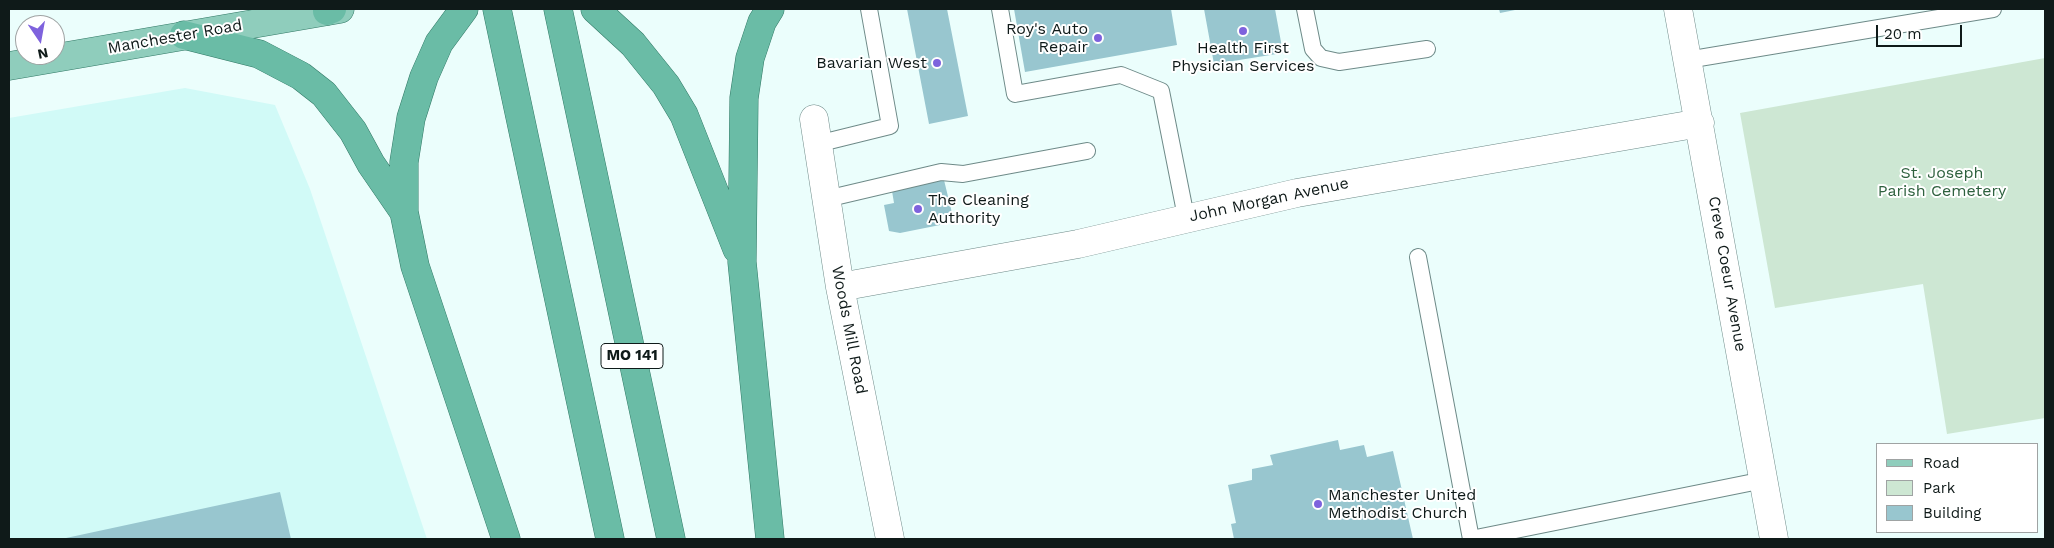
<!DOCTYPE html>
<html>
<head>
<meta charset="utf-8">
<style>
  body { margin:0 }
  #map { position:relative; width:2054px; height:548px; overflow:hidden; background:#ebfefc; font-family:"Work Sans",sans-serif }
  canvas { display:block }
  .frame { position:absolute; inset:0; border:10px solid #0f1a19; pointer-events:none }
  .legend { position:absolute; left:1876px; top:443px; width:162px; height:90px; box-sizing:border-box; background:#fff; border:1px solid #9fa3a3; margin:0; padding:6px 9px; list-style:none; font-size:15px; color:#0f1a19 }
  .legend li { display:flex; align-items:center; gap:10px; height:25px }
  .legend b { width:25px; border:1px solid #9fa3a3 }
  .north { position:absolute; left:15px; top:15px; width:50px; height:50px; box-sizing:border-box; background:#fff; border:1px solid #9fa3a3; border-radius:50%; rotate:168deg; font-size:14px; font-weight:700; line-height:20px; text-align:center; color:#0f1a19 }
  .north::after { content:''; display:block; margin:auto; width:18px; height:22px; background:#7e62dd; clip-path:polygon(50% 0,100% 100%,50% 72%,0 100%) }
  .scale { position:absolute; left:1876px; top:25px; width:86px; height:22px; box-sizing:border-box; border:2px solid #0f1a19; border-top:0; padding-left:6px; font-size:15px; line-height:18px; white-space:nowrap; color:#0f1a19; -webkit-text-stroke:4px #fff; paint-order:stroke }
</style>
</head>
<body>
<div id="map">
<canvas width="2054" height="548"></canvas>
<div class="frame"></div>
<ul class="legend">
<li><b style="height:6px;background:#8fcdbc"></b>Road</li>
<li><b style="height:14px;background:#cde7d3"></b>Park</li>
<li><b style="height:14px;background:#98c6cf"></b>Building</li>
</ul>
<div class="north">N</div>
<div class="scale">20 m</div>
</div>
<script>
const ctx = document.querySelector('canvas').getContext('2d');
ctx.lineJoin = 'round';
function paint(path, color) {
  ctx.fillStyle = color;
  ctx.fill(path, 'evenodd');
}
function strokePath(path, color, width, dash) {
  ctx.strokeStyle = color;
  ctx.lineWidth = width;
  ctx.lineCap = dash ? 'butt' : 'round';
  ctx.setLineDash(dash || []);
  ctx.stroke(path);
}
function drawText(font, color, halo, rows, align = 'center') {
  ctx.font = font + ' "Work Sans",sans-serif';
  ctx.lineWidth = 4;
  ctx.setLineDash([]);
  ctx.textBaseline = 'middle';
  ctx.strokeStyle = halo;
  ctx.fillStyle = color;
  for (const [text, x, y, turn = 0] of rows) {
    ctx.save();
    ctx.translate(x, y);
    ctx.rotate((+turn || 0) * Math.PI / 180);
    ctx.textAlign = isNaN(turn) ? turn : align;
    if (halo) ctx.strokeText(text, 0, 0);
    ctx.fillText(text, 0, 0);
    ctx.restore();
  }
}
const built = new Path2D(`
  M185 88 275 105 310 189 427 539H9V118Z`);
const green = new Path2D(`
  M2045 58V418L1947 434 1923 284 1775 308 1740 113Z`);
const building = new Path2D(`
  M907 9H947L968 116 929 124Z
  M1014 9H1171L1177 45 1025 72Z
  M1204 9H1275L1283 53 1214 64Z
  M1499 9H1515V10L1500 13Z
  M944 180 952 213 939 215 940 225 900 233 889 231 884 205 894 203 892 191Z
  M1338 440 1340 450 1364 445 1367 457 1393 451 1413 539H1234L1231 524 1236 523 1228 485 1252 480V469L1273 465 1270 455Z
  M280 492 291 539H66V538Z`);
const service = new Path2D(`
  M1000 9 1015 94 1121 75 1161 91 1186 217
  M1305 9 1313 49 1321 58 1339 62 1427 49
  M1687 60 1993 9
  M817 144 890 126 869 9
  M826 199 941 172 963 174 1087 151
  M1418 257 1471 539
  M1471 539 1764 480`);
const minor = new Path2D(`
  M1678 9 1774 539
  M814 119 840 287 890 539
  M840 287 1078 244 1297 193 1700 123`);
const primary = new Path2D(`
  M9 66 340 9`);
const trunk = new Path2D(`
  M464 9 439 43 424 77 411 118 404 162V212L415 266 506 539
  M497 9 610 539
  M558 9 671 539
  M595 9 633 44 666 85 684 115 737 249
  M327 11 332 9
  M184 35 259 54 301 76 324 94 353 131 371 164 404 212
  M770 539 742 262 744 98 750 58 762 22 770 9`);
const markers = [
  [1243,31,5,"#7e62dd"],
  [1098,38,5,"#7e62dd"],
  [937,63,5,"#7e62dd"],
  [918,209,5,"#7e62dd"],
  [1318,504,5,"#7e62dd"]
];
const shields = [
  [632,356,62]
];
const shieldNames = [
  ["MO 141",632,356]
];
const poiNames = [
  ["Roy's Auto",1088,29],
  ["Repair",1088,47],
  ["Health First",1243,48,"center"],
  ["Physician Services",1243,66,"center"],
  ["Bavarian West",927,63],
  ["The Cleaning",928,200,"left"],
  ["Authority",928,218,"left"],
  ["Manchester United",1328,495,"left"],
  ["Methodist Church",1328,513,"left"]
];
const streetNames = [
  ["Manchester Road",175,37,-10],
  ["John Morgan Avenue",1269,200,-12],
  ["Creve Coeur Avenue",1727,274,80],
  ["Woods Mill Road",849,330,79]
];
const parkNames = [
  ["St. Joseph",1942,173],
  ["Parish Cemetery",1942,191]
];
paint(built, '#d1faf7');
paint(green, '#cde7d3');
paint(building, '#98c6cf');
strokePath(service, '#6e8a88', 18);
strokePath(minor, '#6e8a88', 29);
strokePath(primary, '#327966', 29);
strokePath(trunk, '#327966', 29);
strokePath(service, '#fff', 16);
strokePath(minor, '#fff', 28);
strokePath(primary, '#8fcdbc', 28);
strokePath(trunk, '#6abca6', 28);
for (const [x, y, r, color] of markers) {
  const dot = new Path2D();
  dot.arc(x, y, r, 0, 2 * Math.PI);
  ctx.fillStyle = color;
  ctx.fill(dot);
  strokePath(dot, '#fff', 2);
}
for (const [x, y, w] of shields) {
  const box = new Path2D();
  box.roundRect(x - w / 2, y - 12.5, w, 25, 4);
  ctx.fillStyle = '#fff';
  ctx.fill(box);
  strokePath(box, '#0f1a19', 1);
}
drawText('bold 15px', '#0f1a19', null, shieldNames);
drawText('16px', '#0f1a19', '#fff', poiNames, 'right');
drawText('16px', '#0f1a19', '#fff', streetNames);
drawText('16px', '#2e613e', '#fff', parkNames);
</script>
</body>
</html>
